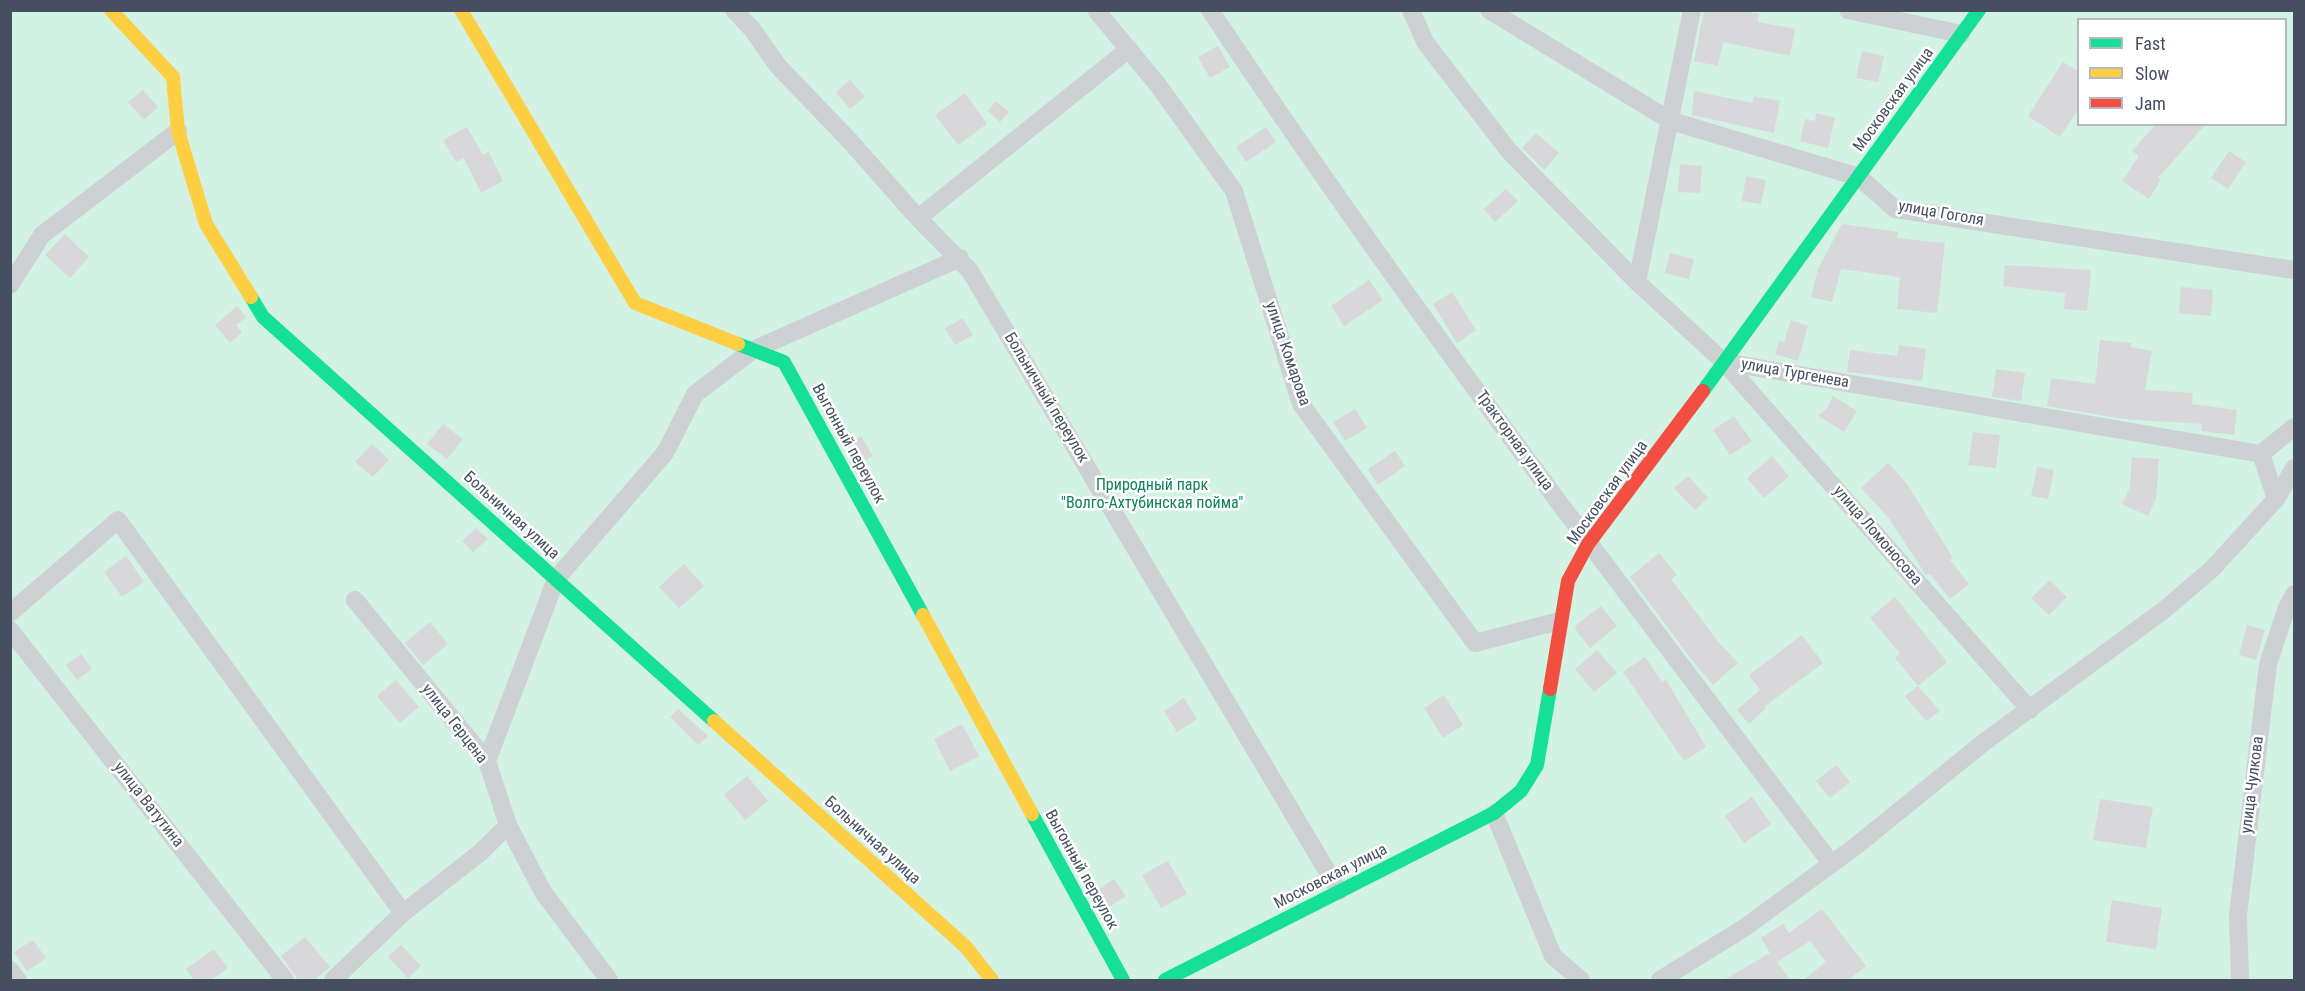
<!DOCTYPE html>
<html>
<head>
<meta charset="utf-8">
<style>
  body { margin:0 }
  #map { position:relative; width:2305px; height:991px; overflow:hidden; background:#f1f0f0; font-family:"Roboto Condensed",sans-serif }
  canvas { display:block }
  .frame { position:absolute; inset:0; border:12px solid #454f5f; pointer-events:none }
  .legend { position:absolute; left:2077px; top:18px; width:210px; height:108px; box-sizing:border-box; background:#fff; border:2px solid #b5b9bf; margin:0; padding:8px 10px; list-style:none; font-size:18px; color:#454f5f }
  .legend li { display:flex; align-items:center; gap:12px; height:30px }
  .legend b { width:30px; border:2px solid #b5b9bf }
</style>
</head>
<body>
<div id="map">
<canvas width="2305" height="991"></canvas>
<div class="frame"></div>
<ul class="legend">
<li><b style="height:8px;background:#16e098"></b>Fast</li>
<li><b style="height:8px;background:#ffcf43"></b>Slow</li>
<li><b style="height:8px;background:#f24e42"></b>Jam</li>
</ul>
</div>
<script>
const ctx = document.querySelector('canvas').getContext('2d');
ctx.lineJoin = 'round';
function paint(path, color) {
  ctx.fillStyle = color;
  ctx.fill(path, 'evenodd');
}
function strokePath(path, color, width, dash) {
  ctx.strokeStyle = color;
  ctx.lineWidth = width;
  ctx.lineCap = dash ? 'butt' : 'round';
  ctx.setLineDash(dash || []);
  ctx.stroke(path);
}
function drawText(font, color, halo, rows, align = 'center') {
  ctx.font = font + ' "Roboto Condensed",sans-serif';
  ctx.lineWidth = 5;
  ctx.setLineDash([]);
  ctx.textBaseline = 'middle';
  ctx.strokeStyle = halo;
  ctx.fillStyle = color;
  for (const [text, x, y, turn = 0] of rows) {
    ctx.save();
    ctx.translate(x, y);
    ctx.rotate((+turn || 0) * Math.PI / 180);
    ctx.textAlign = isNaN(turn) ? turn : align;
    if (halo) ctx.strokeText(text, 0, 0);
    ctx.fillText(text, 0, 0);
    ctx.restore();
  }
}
const green = new Path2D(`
  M10 11H2294V980H11ZM2078 20H2286V124H2078Z`);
const building = new Path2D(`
  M1704 10H1738L1759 14 1758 22 1795 29 1790 56 1723 42 1718 66 1694 61Z
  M1218 46 1230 67 1210 78 1198 57Z
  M1862 51 1884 56 1878 82 1856 78Z
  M2063 62 2079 72V108L2060 137 2028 116Z
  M850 80 865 97 850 109 836 92Z
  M143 90 158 107 144 120 128 102Z
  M1694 91 1752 103 1754 96 1780 101 1774 133 1692 115Z
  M965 93 987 124 958 145 935 115Z
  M996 101 1009 112 1000 122 988 111Z
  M1816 113 1835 118 1828 148 1800 141 1805 119 1815 121Z
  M2156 124H2206L2158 178 2161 179 2149 199 2122 181 2139 156 2132 151Z
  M467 127 483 155 489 152 503 181 481 193 464 158 456 162 443 140Z
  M1266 127 1276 142 1246 162 1236 147Z
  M1536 133 1559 153 1544 170 1522 148Z
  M2229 151 2246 162 2228 189 2211 178Z
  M1680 164 1702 166 1700 193 1678 192Z
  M1746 176 1766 180 1761 204 1742 201Z
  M1506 189 1518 201 1495 222 1484 209Z
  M1842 224 1898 232 1897 238 1945 243 1937 313 1897 309 1900 277 1841 269 1832 302 1811 297 1818 269Z
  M65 234 89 257 70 278 45 255Z
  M1670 253 1694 259 1689 279 1665 273Z
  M2005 265 2091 270 2087 311 2064 309 2065 293 2003 286Z
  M1369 280 1383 300 1344 326 1331 306Z
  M2181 287 2213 290 2211 316 2179 313Z
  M1452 292 1476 330 1457 343 1433 304Z
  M237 306 246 317 236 325 242 333 230 343 215 325Z
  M963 318 973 335 955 345 945 328Z
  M1791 320 1808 326 1798 361 1775 354 1779 341 1784 342Z
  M2100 340 2131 343V347L2152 351 2145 390 2193 393 2192 404 2237 410 2234 435 2201 431 2202 424 2123 419 2047 406 2051 378 2095 384Z
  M1899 345 1926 349 1922 381 1847 372 1850 350 1897 356Z
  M1996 369 2025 373 2021 401 1992 397Z
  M1833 396 1857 411 1844 432 1818 416 1828 407Z
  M1355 409 1367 428 1345 441 1333 422Z
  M1734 416 1752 441 1730 455 1713 430Z
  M443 424 463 439 447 459 427 444Z
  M1973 432 2000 435 1996 468 1968 465Z
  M861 436 873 456 858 464 846 445Z
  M372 444 389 460 373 477 355 462Z
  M1395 451 1405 466 1378 485 1368 469Z
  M1772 456 1789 476 1764 498 1747 478Z
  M2132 457 2159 459 2156 499 2148 516 2122 504 2130 487Z
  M1888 463 1907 484 1953 558 1950 560 1969 584 1950 599 1930 574 1926 575 1888 517 1861 488Z
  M2037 467 2054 470 2048 499 2031 496Z
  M1688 476 1708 498 1695 510 1674 488Z
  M476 528 488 539 473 552 462 541Z
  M1659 553 1677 575 1671 579 1720 644 1738 663 1713 685 1691 659 1630 577Z
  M126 556 144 582 122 597 104 572Z
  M684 564 704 586 679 608 659 587Z
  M2050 580 2067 597 2049 615 2031 598Z
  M1895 597 1947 662 1918 686 1895 658 1900 653 1870 618Z
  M1601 606 1617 626 1590 648 1575 629 1576 625Z
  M430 622 448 644 423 665 405 643Z
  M2247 625 2265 630 2256 660 2239 655Z
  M1802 635 1823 663 1765 706 1766 708 1749 724 1737 710 1760 690 1749 675Z
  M1597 650 1617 673 1594 692 1575 669Z
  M81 654 92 669 77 680 66 665Z
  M1645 657 1662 682 1666 680 1706 747 1684 761 1623 672Z
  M396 680 419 707 400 723 377 696Z
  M1918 686 1940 711 1926 721 1905 696Z
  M1444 695 1463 725 1443 738 1424 708Z
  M1184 698 1197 719 1177 732 1164 711Z
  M678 709 708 736 698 745 670 717Z
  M962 724 979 756 950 771 934 739Z
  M1836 765 1850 782 1830 798 1816 781Z
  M747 776 768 801 745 820 724 795Z
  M1752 797 1771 824 1744 843 1725 816Z
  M2100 799 2153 807 2146 848 2093 840Z
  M1168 861 1187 894 1161 908 1142 875Z
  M1114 879 1126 896 1108 908 1096 891Z
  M2112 900 2162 908 2156 949 2106 942Z
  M1822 909 1866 966 1847 981H1802L1826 962 1810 941 1777 962 1791 981H1722L1770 953 1761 938 1783 924 1789 933Z
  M305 937 330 967 313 981H299L281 956Z
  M33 940 46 958 27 971 14 952Z
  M401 945 421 966 408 978 388 957Z
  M214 949 228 968 210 981H194L186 969Z`);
const street = new Path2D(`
  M734 10 752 29 778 66 849 140 918 218 970 271 1339 891
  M1096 10 1158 85 1234 191 1301 404 1475 643 1559 621
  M1210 10C1405 303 1618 583 1831 863
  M1411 10 1425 42 1509 151 1637 282 1724 362 2030 710
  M1489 10 1671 121 1859 177 1895 209 2294 270
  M1848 10 1961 34
  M918 218 1129 49
  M1637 282 1692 10
  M10 285 42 235 178 131
  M1724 362 2261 454
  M2276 499 2294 468
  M355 600 487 761 508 825 543 892 609 980
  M10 613 118 520 403 913
  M10 630 285 980
  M487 761 556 579 665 453 695 394 753 350 960 258
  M1494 813 1553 956 1581 980
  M10 970 18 980
  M333 980 403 913 481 852 508 825
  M1660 980 1744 928 1856 846 1983 743 2164 610 2212 569 2276 499 2261 454 2294 427
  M2240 980 2238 915 2268 664 2286 610 2294 594`);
const fast = new Path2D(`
  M251 297 263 317 714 721
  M738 344 784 362 923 615
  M1703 391 1979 10
  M1032 814 1123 980
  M1165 980 1494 813 1521 791 1537 765 1550 689`);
const slow = new Path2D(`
  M111 10 173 77 178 131 206 224 251 297
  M461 10 635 303 738 344
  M923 615 1032 814
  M714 721 966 947 992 980`);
const jam = new Path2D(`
  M1550 689 1568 581 1588 544 1703 391`);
const streetNames = [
  ["Московская улица",1894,100,-54],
  ["улица Гоголя",1941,214,10],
  ["улица Комарова",1287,354,71],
  ["улица Тургенева",1795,374,10],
  ["Больничный переулок",1046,398,59],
  ["Тракторная улица",1514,441,54],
  ["Выгонный переулок",848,444,61],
  ["Московская улица",1608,493,-54],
  ["Больничная улица",511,516,42],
  ["улица Ломоносова",1877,536,49],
  ["улица Герцена",454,724,52],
  ["улица Чулкова",2253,785,-83],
  ["улица Ватутина",148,805,52],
  ["Больничная улица",872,841,42],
  ["Выгонный переулок",1081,870,61],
  ["Московская улица",1331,877,-27]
];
const parkNames = [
  ["Природный парк",1152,486],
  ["\"Волго-Ахтубинская пойма\"",1152,504]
];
paint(green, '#d2f2e3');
paint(building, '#d8d8db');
strokePath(street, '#ced1d4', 18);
strokePath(fast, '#16e098', 14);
strokePath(slow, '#ffcf43', 14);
strokePath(jam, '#f24e42', 14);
drawText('16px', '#454f5f', '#fff', streetNames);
drawText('16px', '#0d8359', '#fff', parkNames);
</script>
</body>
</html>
